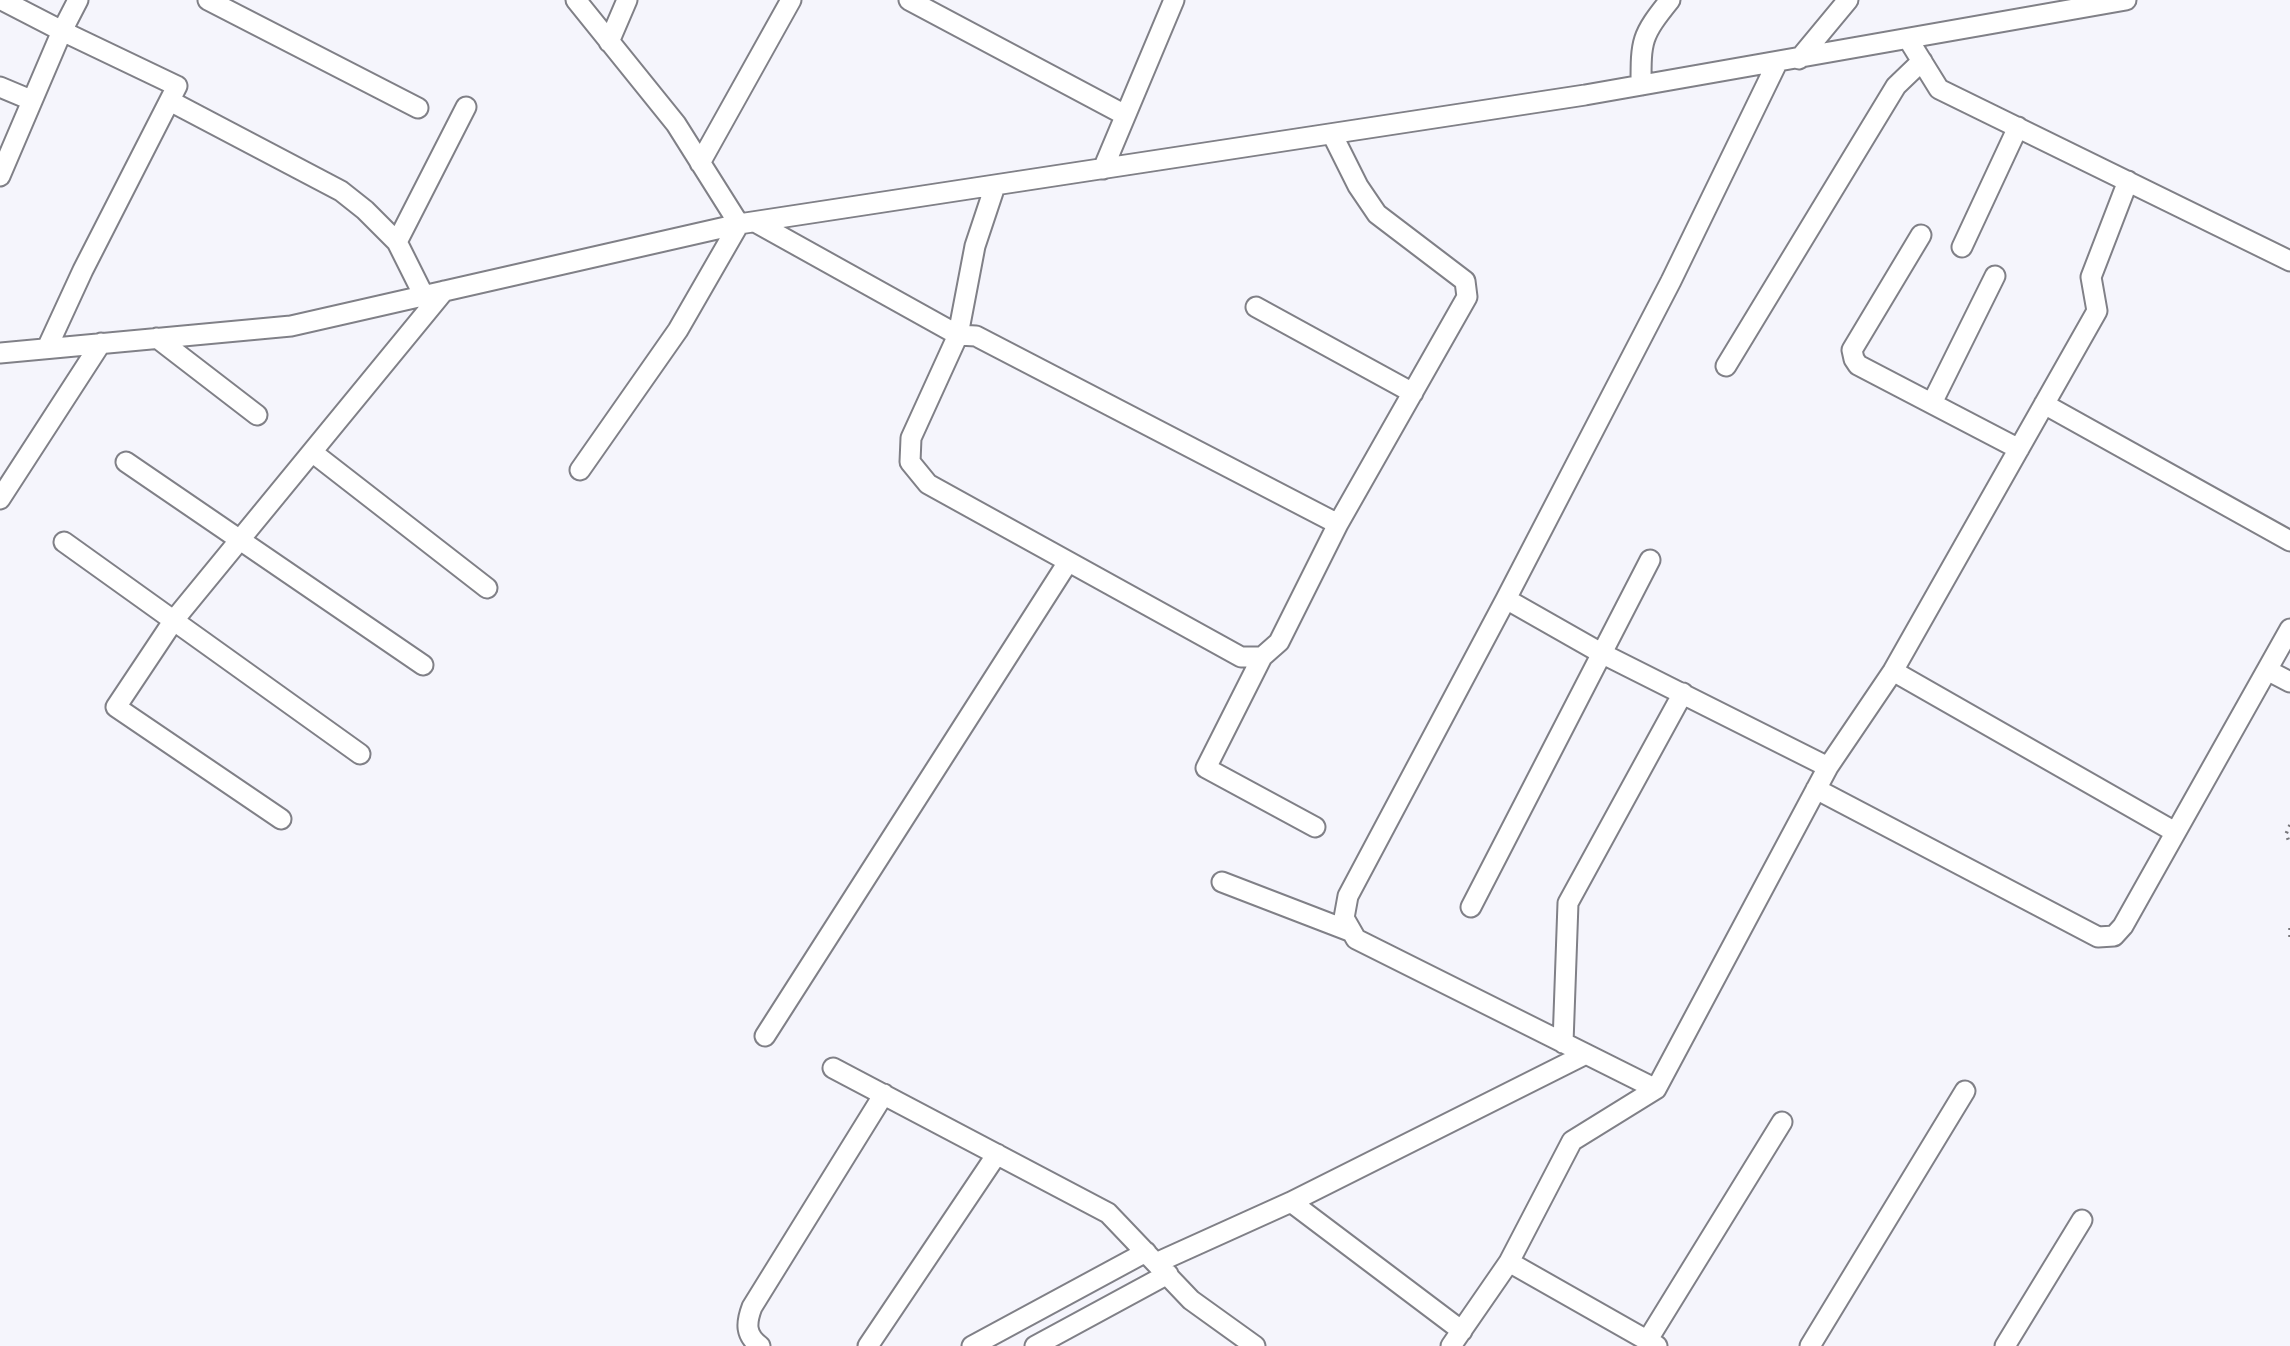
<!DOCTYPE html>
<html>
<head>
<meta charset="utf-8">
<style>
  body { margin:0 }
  canvas { display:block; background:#f5f5fc }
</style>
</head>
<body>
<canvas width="2290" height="1346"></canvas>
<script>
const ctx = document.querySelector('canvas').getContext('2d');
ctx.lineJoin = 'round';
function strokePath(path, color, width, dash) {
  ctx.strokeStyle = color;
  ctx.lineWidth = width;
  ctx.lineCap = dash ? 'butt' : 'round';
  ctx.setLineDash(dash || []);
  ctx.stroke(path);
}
const path = new Path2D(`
  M2290 825 2286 834 2290 844
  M2290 928V940`);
const street = new Path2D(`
  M208 0 418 108
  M576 0 676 124 739 224 1585 95 2126 0
  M909 0 1125 115
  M1908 39 1939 89 2290 261
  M609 42 627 0
  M1799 59 1848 0
  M1641 85C1641 40 1641 36 1670 0
  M0 87 31 100
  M170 101 341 191 365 210 397 242 424 296
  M700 163 791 0
  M1103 169 1174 0
  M0 176 62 31 2 0
  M995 186 975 246 958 335 911 438 910 462 928 484 1241 657H1262L1279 642 1338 524 1467 297 1465 281 1377 214 1358 186 1332 134
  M755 222 958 335 976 336 1338 524
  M1921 235 1852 350 1854 359 1858 365 2019 449
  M397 242 466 107
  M1962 247 2018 127
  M1256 307 1413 393
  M157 338 257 415
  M47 348 83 270 177 86 62 31 78 0
  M0 353 291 326 739 224 678 330 580 470
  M1726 366 1896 86 1922 61
  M1932 403 1995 276
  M2044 404 2290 541
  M312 452 487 588
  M126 462 423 665
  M0 499 101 343
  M64 542 360 754
  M1506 599 1601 653 1828 767
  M1262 657 1206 768 1315 827
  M2267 670 2290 682
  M1893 671 2175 832
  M1816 789 2098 937 2114 936 2123 926 2290 629
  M281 819 116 707 174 620 444 291
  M1222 882 1352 932
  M1471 907 1650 560
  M765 1036 1068 562
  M1563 1043 1568 903 1683 693
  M833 1068 1108 1213 1191 1300 1255 1346
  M1656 1089 1356 939 1344 918 1348 896 1506 599 1671 281 1777 63
  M1291 1202 1586 1054
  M1509 1262 1572 1141 1656 1089 1828 767 1893 671 2097 311 2091 277 2128 181
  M1156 1263 1291 1202 1462 1331
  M1647 1341 1782 1122
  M760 1346C745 1335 746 1323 752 1307L884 1094
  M868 1346 997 1154
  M972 1346 1146 1252
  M1035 1346 1168 1274
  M1451 1346 1509 1262 1657 1346
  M1810 1346 1965 1091
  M2005 1346 2082 1220`);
strokePath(street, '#808087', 23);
strokePath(path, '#76767a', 3.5, [2, 5]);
strokePath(street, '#fff', 19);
</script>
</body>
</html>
